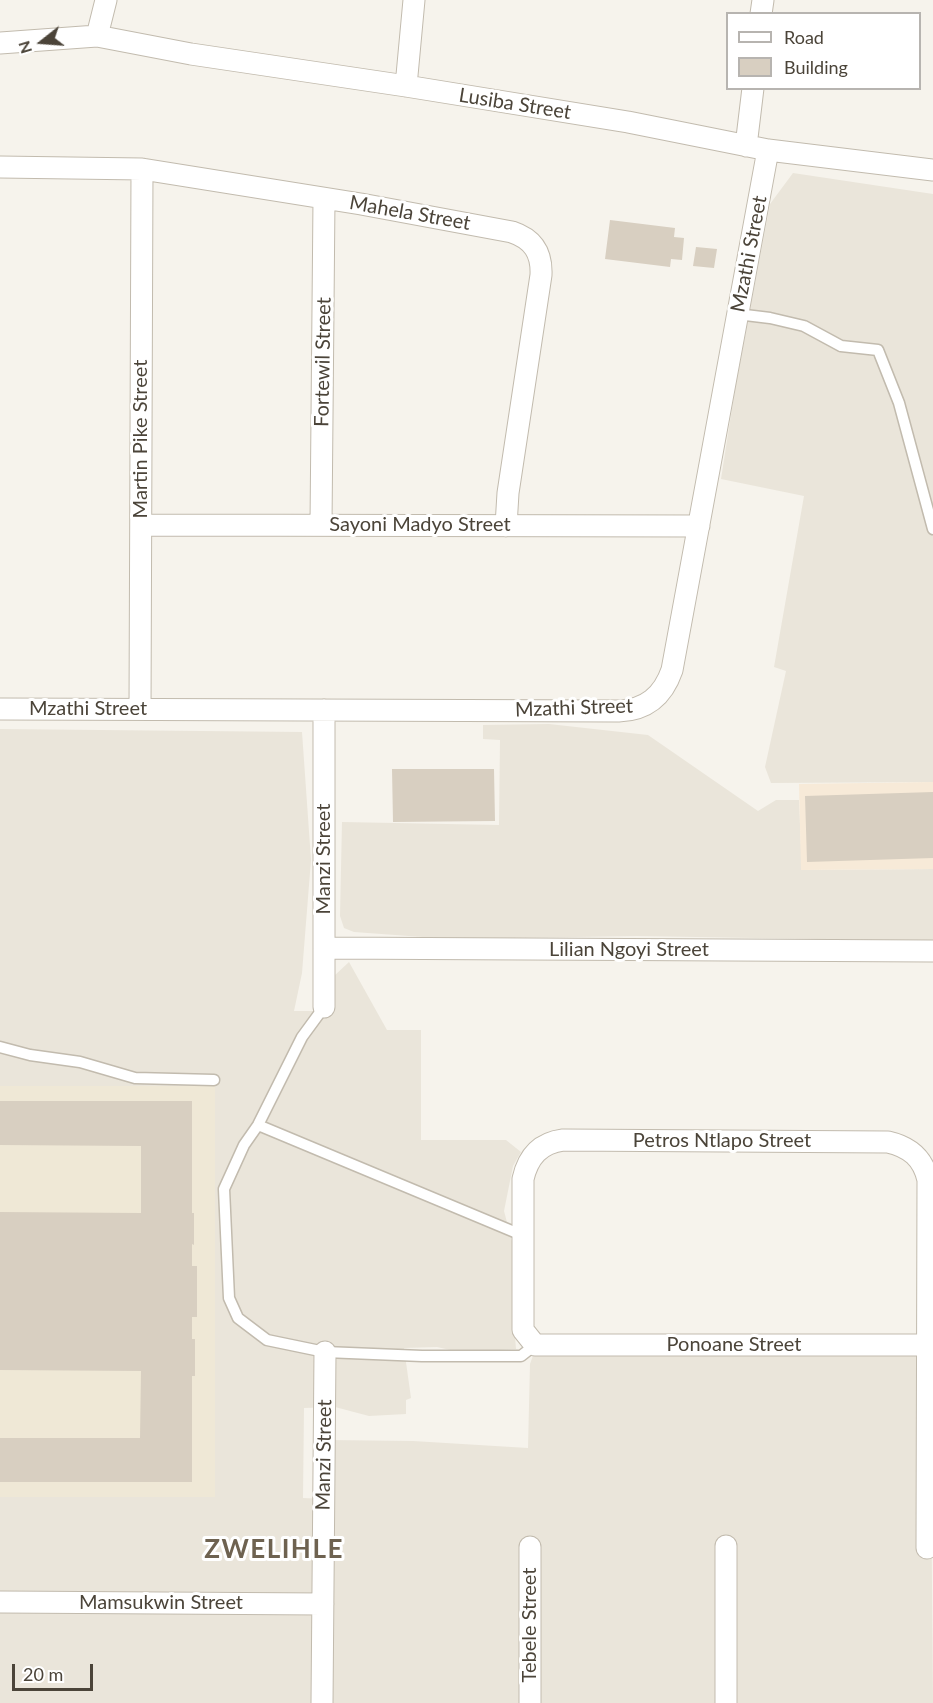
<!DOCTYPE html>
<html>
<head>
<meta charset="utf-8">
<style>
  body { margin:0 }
  #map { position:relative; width:933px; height:1703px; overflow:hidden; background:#f6f3ec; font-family:Lato,sans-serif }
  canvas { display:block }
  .legend { position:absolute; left:726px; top:12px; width:195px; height:78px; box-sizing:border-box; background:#fff; border:2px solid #b7b4b0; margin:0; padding:8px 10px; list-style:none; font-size:18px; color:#4b4439 }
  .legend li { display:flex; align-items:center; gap:12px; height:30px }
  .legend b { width:30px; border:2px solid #b7b4b0 }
  .north { position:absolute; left:12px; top:12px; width:60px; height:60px; -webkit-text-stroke:4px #fff; paint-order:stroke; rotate:253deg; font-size:16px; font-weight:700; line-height:24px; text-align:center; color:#4b4439 }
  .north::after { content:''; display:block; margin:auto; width:21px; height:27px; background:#4b4439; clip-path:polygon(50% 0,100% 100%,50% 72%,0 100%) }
  .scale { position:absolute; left:12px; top:1664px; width:81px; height:27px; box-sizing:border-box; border:3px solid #4b4439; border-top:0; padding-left:8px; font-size:18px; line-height:21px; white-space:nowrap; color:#4b4439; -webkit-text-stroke:4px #fff; paint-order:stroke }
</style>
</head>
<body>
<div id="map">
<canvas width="933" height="1703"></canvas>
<ul class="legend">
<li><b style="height:8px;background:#fff"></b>Road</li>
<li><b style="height:16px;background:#d8cfc1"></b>Building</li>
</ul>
<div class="north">N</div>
<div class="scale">20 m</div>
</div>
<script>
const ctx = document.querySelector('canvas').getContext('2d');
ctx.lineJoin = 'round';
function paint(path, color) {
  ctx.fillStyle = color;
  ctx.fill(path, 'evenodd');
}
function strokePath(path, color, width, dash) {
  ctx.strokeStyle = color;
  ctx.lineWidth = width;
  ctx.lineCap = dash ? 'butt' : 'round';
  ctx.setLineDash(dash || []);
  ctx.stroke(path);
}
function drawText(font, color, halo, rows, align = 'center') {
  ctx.font = font + ' Lato,sans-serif';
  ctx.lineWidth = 6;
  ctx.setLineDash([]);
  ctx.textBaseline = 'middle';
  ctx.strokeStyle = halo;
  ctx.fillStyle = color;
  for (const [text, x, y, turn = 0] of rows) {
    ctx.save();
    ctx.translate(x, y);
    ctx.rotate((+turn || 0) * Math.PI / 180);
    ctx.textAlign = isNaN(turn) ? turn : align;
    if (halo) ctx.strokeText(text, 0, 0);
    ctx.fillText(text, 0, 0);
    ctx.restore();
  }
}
const residential = new Path2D(`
  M793 173 933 194V782L771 783 765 767 786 671 774 667 804 496 721 479 735 389 770 204Z
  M549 724 648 735 758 811 776 800H799L802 870 933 869V941L637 936 450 939 354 932 344 928 340 916 342 822 499 825 500 740 483 739V725Z
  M0 729 302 732 311 860 302 973 294 1011H334V976L349 962 387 1030H421V1140H506L521 1152 513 1166 504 1211 513 1245 514 1323 516 1349 482 1351H455L437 1347 404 1348 411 1398 406 1400V1414L369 1416 335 1407 304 1408 303 1498 326 1499 327 1440 413 1441 528 1448 530 1364 536 1347 930 1346 933 1703H0V1497L215 1496V1087L0 1086Z`);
const commercial = new Path2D(`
  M933 782V869L801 870 799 784Z`);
const education = new Path2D(`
  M0 1086H215V1497H0Z`);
const building = new Path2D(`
  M610 220 675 228 674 237 684 238 682 260 671 259 670 267 605 259Z
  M696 247 717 249 714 268 693 266Z
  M392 769H494L495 821 393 822Z
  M933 792V858L807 862 805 796Z
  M0 1101H192V1213H194V1245L192 1244V1266H197V1317H192V1339H195V1376H192V1482H0V1438H140L141 1371 0 1370V1212L141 1213V1146L0 1145Z`);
const service = new Path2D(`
  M737 314 770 318 804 326 841 346 878 350 899 403 933 529
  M324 1007 302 1037 258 1125 244 1145 224 1189 229 1298 238 1318 267 1340 325 1352 422 1356H521L535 1345
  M0 1047 30 1055 80 1062 135 1078 214 1080
  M258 1125 524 1236`);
const minor = new Path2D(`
  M761 14 763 0
  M97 36 106 0
  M0 43 97 36 191 54 406 86 628 122 768 150 933 170
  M406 86 414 0
  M746 146 753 88
  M0 167 142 169 361 204 512 232C533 239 542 253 541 275L508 493 506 526
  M141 525 699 526
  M321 525 324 199
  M0 709 619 711C646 710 663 696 672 670L768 150
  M140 709 142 169
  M324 710V1007
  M324 948 933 951
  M726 1546V1703
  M530 1547V1703
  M927 1548 928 1180C923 1158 910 1147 888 1142L563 1140C540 1143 528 1157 523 1179V1330L535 1345H933
  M0 1602 323 1604
  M322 1703 325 1352`);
const streetNames = [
  ["Lusiba Street",515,104,9],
  ["Mahela Street",410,213,10],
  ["Mzathi Street",749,254,-79],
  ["Fortewil Street",323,362,-89],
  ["Martin Pike Street",141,439,-90],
  ["Sayoni Madyo Street",420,525],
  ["Mzathi Street",574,708,-2],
  ["Mzathi Street",88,709],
  ["Manzi Street",324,859,-90],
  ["Lilian Ngoyi Street",629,950],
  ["Petros Ntlapo Street",722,1141],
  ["Ponoane Street",734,1345],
  ["Manzi Street",324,1455,-89],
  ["Mamsukwin Street",161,1603],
  ["Tebele Street",530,1625,-90]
];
const districtNames = [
  ["ZWELIHLE",274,1550]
];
paint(residential, '#eae5da');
paint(commercial, '#f7ead8');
paint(education, '#efe8d6');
paint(building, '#d8cfc1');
strokePath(service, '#c2bbae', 13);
strokePath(minor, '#c2bbae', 23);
strokePath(service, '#fff', 10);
strokePath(minor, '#fff', 21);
drawText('20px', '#4b4439', '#fff', streetNames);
ctx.letterSpacing = '1.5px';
drawText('bold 26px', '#6e6250', '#fff', districtNames);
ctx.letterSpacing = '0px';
</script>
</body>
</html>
